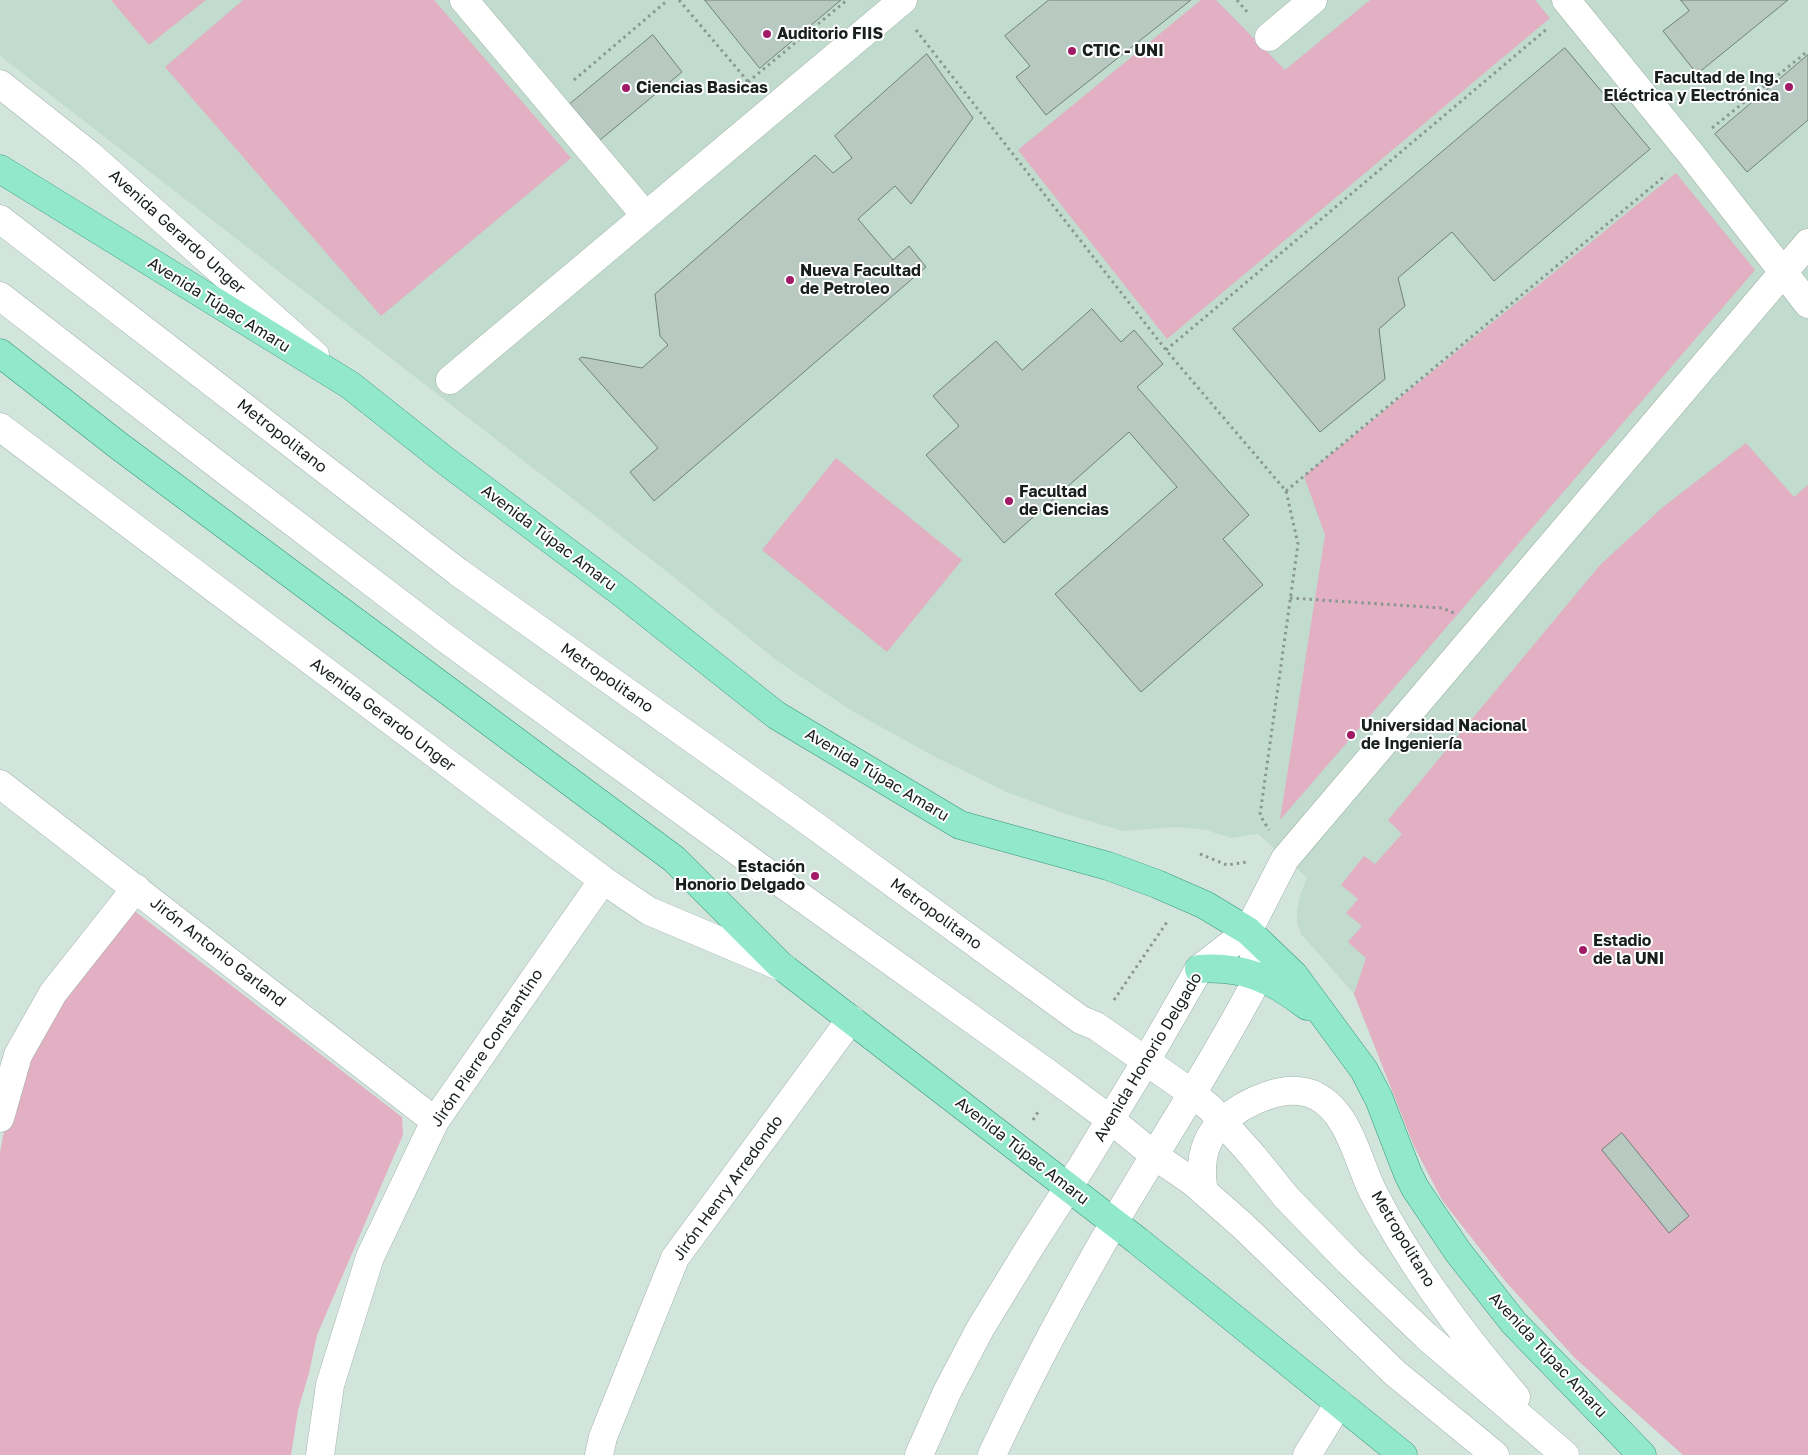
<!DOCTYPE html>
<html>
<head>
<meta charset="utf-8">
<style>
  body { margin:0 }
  canvas { display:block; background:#d2e5dc }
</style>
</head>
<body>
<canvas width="1808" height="1455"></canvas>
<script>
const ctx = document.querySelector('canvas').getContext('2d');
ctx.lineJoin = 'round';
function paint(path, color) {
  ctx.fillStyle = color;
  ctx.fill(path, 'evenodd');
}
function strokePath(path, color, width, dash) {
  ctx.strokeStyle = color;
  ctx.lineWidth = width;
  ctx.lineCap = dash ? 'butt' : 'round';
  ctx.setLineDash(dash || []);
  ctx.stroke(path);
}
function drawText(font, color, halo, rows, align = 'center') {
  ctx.font = font + ' "Golos Text",sans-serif';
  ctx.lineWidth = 4;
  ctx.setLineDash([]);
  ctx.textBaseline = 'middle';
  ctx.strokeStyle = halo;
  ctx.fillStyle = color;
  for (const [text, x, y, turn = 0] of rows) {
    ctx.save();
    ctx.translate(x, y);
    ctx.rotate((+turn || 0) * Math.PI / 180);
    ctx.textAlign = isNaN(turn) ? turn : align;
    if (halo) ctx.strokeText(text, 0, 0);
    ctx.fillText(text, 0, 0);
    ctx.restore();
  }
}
const built = new Path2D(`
  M0 0H1808V1455H1683L1574 1357 1506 1282 1442 1200 1414 1146 1354 994 1301 934 1297 922V910L1300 895 1307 878 1258 834 1231 838 1206 830 1176 827 1123 831 1069 815 1009 793 937 758 852 711 776 660 666 571 0 56Z`);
const green = new Path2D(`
  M111 0H206L149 45Z
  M243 0H434L571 158 381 316 165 67Z
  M1201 0H1216L1285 70 1370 0H1535L1550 18 1167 339 1018 150Z
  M1676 173 1755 270 1280 820 1325 535 1304 476Z
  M1746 443 1794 497 1808 485V1455H1683L1574 1357 1506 1282 1442 1200 1414 1146 1354 994 1366 958 1348 942 1362 926 1346 913 1358 899 1341 885 1364 856 1375 864 1402 834 1388 820 1600 565 1663 507Z
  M836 458 962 560 887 652 762 550Z
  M132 909 402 1117 403 1135 317 1335 309 1373 298 1410 291 1455H0V1153L3 1136 24 1067 54 1010Z`);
const building = new Path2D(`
  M705 0H841L760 68Z
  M1049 0H1191L1046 115 1016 77 1030 66 1005 36Z
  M1681 0H1788L1697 74 1663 31 1689 11Z
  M653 35 682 72 600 140 570 104Z
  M1565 48 1650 149 1494 281 1452 232 1398 278 1405 306 1379 329 1385 379 1320 432 1233 329Z
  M927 54 973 118 911 204 895 186 858 219 893 260 909 246 926 267 654 501 630 472 658 448 579 359 582 357 642 368 668 345 660 336 655 294 815 155 833 173 852 158 835 136Z
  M1808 55V120L1747 172 1715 134Z
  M1092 309 1121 342 1134 330 1163 364 1137 387 1249 515 1223 539 1263 585 1141 692 1055 594 1177 487 1129 432 1004 543 926 455 959 426 933 396 996 341 1022 370Z
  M1622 1133 1689 1216 1669 1233 1602 1150Z`);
const path = new Path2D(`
  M679 0 751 85
  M1237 0 1248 13
  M916 30 1166 350 1286 491 1298 544 1260 815 1269 830
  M574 80 668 0
  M748 82 847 0
  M1712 128 1808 51
  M1166 350 1548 28
  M1286 491 1666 175
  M1290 598 1442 608 1454 613
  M1200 854 1227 865 1247 862
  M1114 1000 1167 922
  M1033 1120 1040 1109`);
const minor = new Path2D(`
  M464 0 645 215
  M1566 0 1691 154 1808 304
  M1269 37 1313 0
  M0 84 90 155 315 355
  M0 219 458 572 811 823 1081 1020 1096 1026 1193 1094 1210 1108 1253 1156 1286 1197 1349 1262 1426 1336 1565 1455
  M0 296 214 462 449 641 773 877 1046 1072 1111 1120 1155 1156 1193 1182 1243 1226 1395 1373 1495 1455
  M450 380 903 0
  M0 427 603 880 649 911 784 968
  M0 784 435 1121
  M0 1118 18 1055 53 993 136 888
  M1204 1192C1199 1166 1202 1141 1222 1122 1244 1102 1287 1081 1316 1096 1349 1112 1358 1162 1373 1192 1411 1266 1462 1334 1516 1397
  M320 1455 330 1385 370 1257 435 1121 603 880
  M599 1455 603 1437 675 1258 851 1019
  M919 1455 947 1392 980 1329 1030 1247 1082 1166 1146 1061 1199 969 1248 931 1285 859 1808 243
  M992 1455C1030 1373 1073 1293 1119 1214 1166 1135 1216 1058 1259 976L1248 931
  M1307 1455 1339 1403`);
const major = new Path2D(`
  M0 169 350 385 447 462 622 593 776 715 960 825 1108 866 1157 884 1205 905 1248 931 1294 975 1364 1070 1379 1099 1408 1174 1415 1188 1458 1252 1514 1323 1642 1455
  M0 353 119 446 674 859 780 965 1138 1241 1403 1455
  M1199 969C1244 966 1272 979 1307 1006`);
const markers = [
  [767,34,5,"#a21b67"],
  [1072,51,5,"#a21b67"],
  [1789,87,5,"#a21b67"],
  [626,88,5,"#a21b67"],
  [790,280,5,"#a21b67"],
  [1009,501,5,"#a21b67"],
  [1351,735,5,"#a21b67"],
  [815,876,5,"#a21b67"],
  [1583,950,5,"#a21b67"]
];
const poiNames = [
  ["Auditorio FIIS",777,34],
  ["CTIC - UNI",1082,51],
  ["Facultad de Ing.",1779,78,"right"],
  ["Eléctrica y Electrónica",1779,96,"right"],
  ["Ciencias Basicas",636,88],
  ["Nueva Facultad",800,271],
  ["de Petroleo",800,289],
  ["Facultad",1019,492],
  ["de Ciencias",1019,510],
  ["Universidad Nacional",1361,726],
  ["de Ingeniería",1361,744],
  ["Estación",805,867,"right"],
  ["Honorio Delgado",805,885,"right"],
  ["Estadio",1593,941],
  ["de la UNI",1593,959]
];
const streetNames = [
  ["Avenida Gerardo Unger",177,232,42],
  ["Avenida Túpac Amaru",219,305,32],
  ["Metropolitano",282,436,38],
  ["Avenida Túpac Amaru",549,538,37],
  ["Metropolitano",607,678,35],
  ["Avenida Gerardo Unger",383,715,37],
  ["Avenida Túpac Amaru",877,775,31],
  ["Metropolitano",936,914,36],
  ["Jirón Antonio Garland",218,952,38],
  ["Jirón Pierre Constantino",487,1048,-56],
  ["Avenida Honorio Delgado",1148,1057,-59],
  ["Avenida Túpac Amaru",1022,1151,38],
  ["Jirón Henry Arredondo",728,1188,-54],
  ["Metropolitano",1403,1239,59],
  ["Avenida Túpac Amaru",1548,1355,47]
];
paint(built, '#c1dccf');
paint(green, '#e2afc3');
paint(building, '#b7c9c1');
strokePath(building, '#708179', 1);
strokePath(minor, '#a0b2a9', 29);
strokePath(major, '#379876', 29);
strokePath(path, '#899791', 3, [2.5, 4]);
strokePath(minor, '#fff', 28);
strokePath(major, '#91e8ca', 28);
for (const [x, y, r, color] of markers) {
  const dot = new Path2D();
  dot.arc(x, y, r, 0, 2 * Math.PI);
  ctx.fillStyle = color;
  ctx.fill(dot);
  strokePath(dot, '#fff', 2);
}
drawText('bold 16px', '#181f1c', '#fff', poiNames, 'left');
drawText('16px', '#181f1c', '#fff', streetNames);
</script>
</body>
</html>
